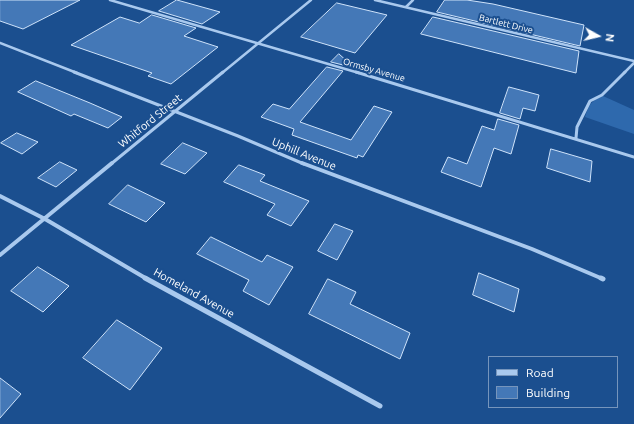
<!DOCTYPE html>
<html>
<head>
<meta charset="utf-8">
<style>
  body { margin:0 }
  #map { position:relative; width:634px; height:424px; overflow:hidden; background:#1b4f8f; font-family:Ubuntu,sans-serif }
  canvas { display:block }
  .legend { position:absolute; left:488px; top:356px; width:130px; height:52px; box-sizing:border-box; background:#1b4f8f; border:1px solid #7695bc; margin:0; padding:5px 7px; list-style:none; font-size:12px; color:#fff }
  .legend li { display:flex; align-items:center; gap:8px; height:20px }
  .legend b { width:20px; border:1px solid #7695bc }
  .north { position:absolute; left:578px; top:16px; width:40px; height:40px; -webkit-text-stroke:3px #1b4f8f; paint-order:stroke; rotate:98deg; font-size:11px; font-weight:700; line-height:16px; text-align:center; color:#fff }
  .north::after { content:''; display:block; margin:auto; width:14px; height:18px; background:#fff; clip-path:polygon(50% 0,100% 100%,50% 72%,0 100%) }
</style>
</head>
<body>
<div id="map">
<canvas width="634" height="424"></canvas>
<ul class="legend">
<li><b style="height:5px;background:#a9c9ee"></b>Road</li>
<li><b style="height:11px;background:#4478b7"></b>Building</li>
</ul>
<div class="north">N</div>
</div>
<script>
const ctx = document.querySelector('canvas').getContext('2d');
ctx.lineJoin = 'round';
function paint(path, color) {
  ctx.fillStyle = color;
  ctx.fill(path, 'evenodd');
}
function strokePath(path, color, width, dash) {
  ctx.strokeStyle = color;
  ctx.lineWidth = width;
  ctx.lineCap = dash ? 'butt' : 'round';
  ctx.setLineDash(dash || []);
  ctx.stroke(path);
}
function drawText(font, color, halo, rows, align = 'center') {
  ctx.font = font + ' Ubuntu,sans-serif';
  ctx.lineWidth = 4;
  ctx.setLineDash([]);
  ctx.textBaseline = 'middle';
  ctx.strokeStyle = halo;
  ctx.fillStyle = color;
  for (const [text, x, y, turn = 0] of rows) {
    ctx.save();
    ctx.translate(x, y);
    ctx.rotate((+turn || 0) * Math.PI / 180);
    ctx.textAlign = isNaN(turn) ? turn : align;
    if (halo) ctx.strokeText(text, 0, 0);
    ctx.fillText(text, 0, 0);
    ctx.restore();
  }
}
const green = new Path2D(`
  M603 96 634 110V134L585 117C589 104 591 101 603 96Z`);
const building = new Path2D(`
  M0 0H80L23 29 0 21Z
  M177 0 220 12 202 24 159 11Z
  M445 0H467L493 4 584 25 580 46 437 12Z
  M337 3 387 15 355 53 301 37Z
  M152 15 196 28 184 36 218 47 171 84 148 76 152 73 71 45 120 17 139 23Z
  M433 17 579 51 576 73 421 34Z
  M339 54 349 63 347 66 331 62Z
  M327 67 343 71 300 122 351 140 374 106 392 112 363 157 358 155 357 158 292 135 294 129 261 117 273 104 289 109Z
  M36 81 90 103 122 117 108 128 74 114 71 116 18 92Z
  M509 87 539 95 535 111 523 108 520 119 500 113Z
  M498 119 519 125 511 154 494 148 481 187 441 172 448 157 467 164 482 126 494 130Z
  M17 133 38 142 22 154 1 143Z
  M183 143 207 153 185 174 161 164Z
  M551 149 592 161 590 182 547 168Z
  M60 162 77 170 56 187 38 178Z
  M239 165 265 175 260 181 309 201 291 226 267 215 275 204 224 182Z
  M128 185 165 203 146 222 109 204Z
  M335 224 353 231 337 260 318 251Z
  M211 237 262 262 267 255 293 267 269 305 243 291 249 280 197 254Z
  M38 267 69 286 43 312 11 291Z
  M479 273 519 289 514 312 473 295Z
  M328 279 356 292 350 304 410 333 400 359 309 314Z
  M117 320 162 348 130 390 83 358Z
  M0 378 21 394 0 418Z`);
const minorFar3 = new Path2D(`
  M110 0 359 73
  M375 0 634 61
  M406 7 413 0
  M0 43 77 73
  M222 73 311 0
  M624 73 634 63`);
const minorFar2 = new Path2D(`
  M74 72 238 136 304 164
  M356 72 634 157
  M576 138 577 127 590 101 602 95 625 72
  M111 164 223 72`);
const minorFar1 = new Path2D(`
  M302 163 532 249 603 279
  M0 196 45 219 147 279
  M0 255 112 163`);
const minor = new Path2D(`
  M145 278 380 406
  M601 278 603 279`);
const farStreetnames = [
  ["Bartlett Drive",506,24,14],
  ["Ormsby Avenue",374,70,16]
];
const streetNames = [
  ["Whitford Street",150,121,-39],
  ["Uphill Avenue",304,154,22],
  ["Homeland Avenue",194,293,29]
];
paint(green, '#2e69ad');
paint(building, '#4478b7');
strokePath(building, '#cfe3fa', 1);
strokePath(minorFar3, '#a9c9ee', 2.5);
strokePath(minorFar2, '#a9c9ee', 3);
strokePath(minorFar1, '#a9c9ee', 4);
strokePath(minor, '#a9c9ee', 5);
drawText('9px', '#fff', '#1b4f8f', farStreetnames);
drawText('11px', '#fff', '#1b4f8f', streetNames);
</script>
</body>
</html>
